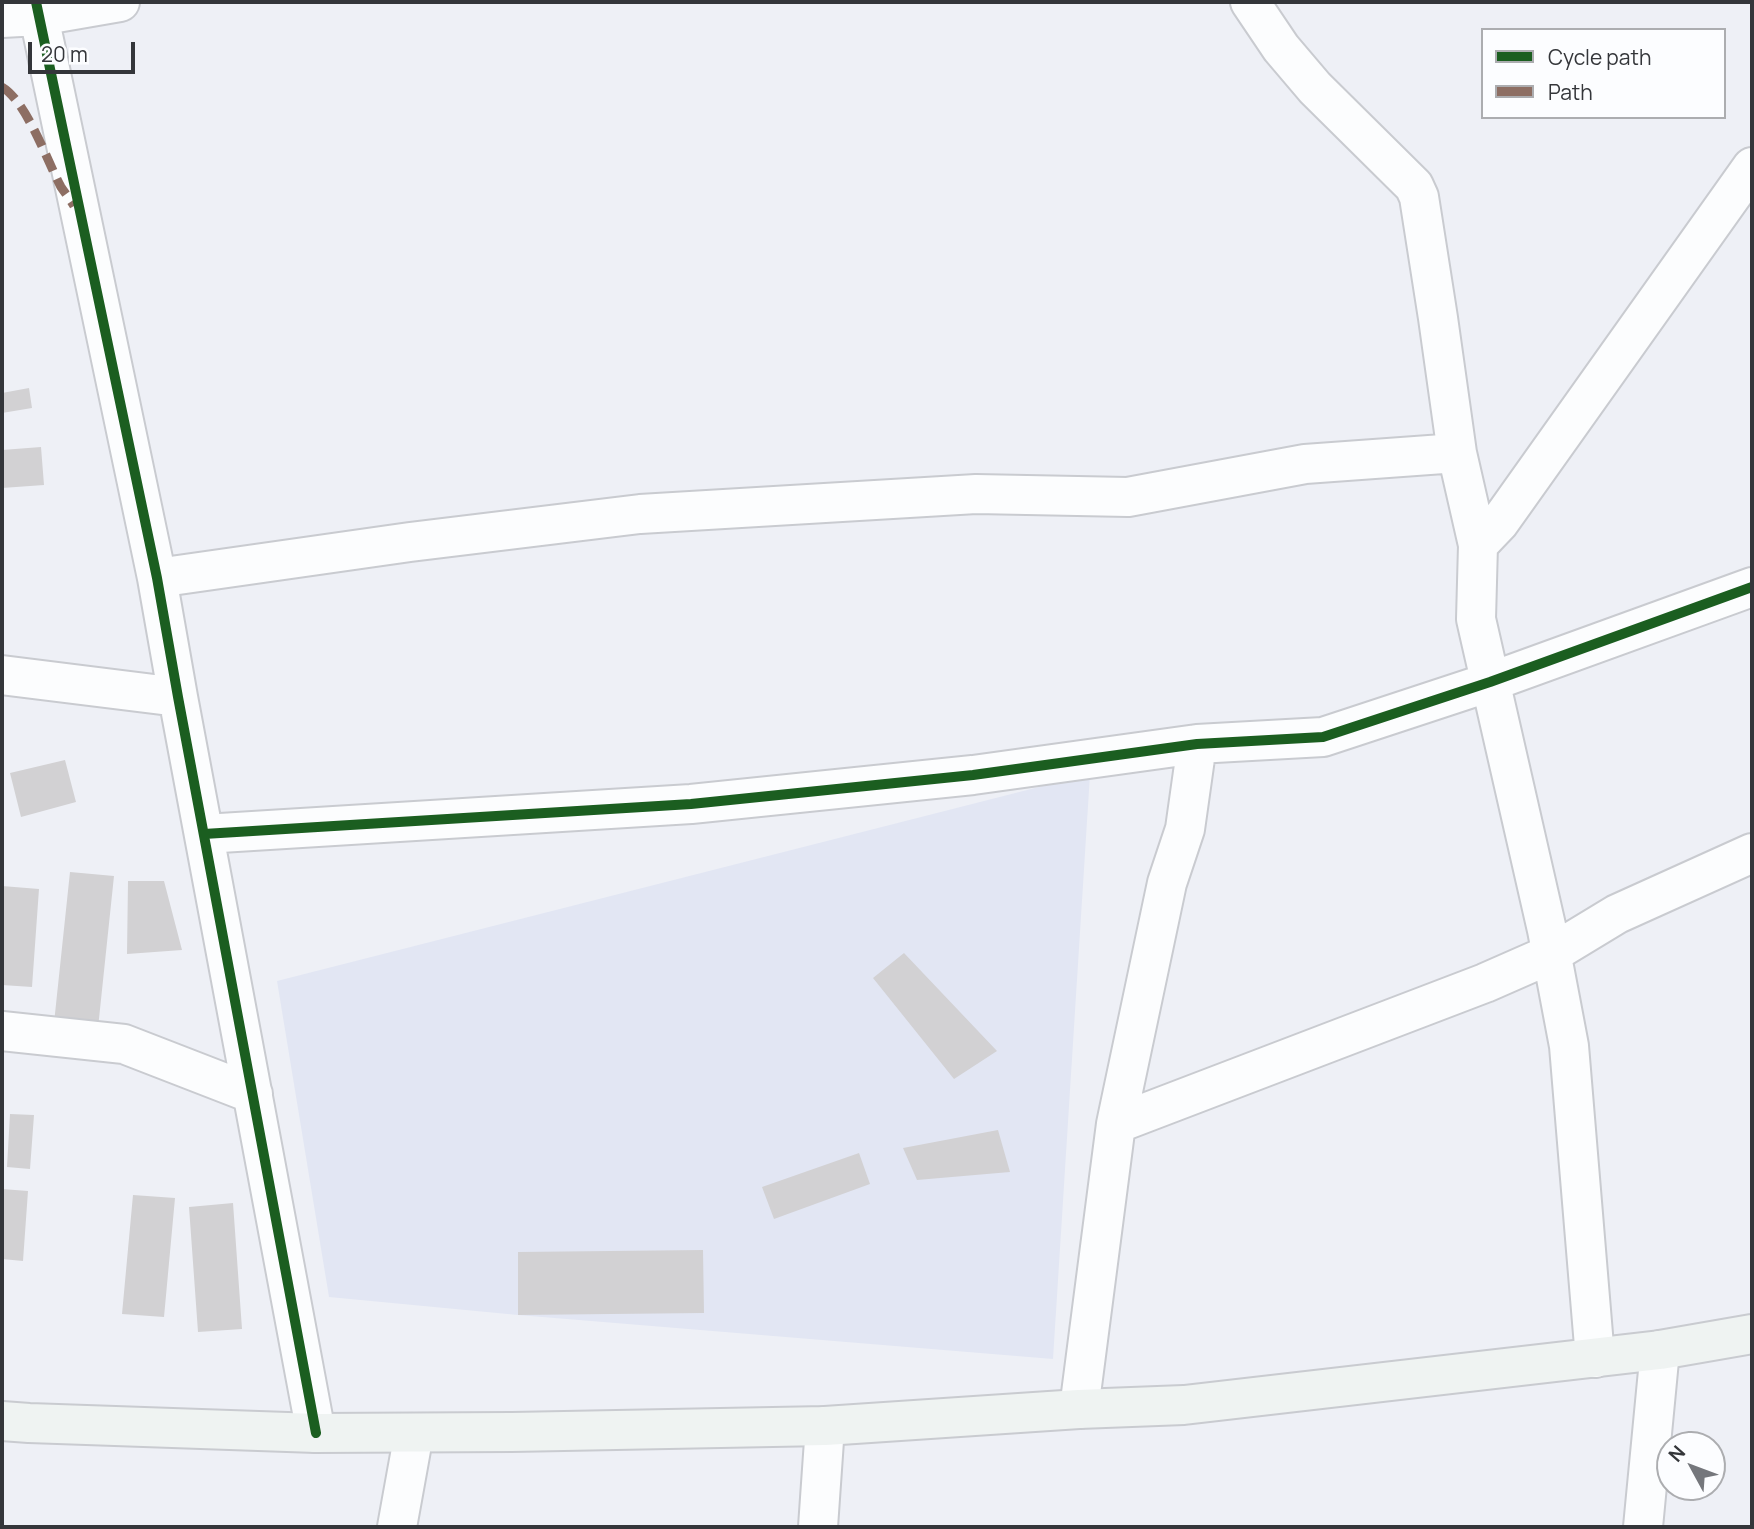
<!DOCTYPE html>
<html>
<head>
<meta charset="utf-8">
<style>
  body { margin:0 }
  #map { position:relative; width:1754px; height:1529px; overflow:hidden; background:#eef0f6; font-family:Manrope,sans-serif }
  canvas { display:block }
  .frame { position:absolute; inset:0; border:4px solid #34363a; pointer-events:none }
  .legend { position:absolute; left:1481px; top:28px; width:245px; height:91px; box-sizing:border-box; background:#fcfdff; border:2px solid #acadb0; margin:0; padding:9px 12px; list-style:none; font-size:21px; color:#34363a }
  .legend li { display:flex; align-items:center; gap:14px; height:35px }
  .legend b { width:35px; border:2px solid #acadb0 }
  .north { position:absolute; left:1656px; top:1431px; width:70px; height:70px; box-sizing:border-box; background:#fcfdff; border:2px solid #acadb0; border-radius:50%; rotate:311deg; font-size:19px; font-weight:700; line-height:28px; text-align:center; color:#34363a }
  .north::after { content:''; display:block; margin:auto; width:24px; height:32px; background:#75777c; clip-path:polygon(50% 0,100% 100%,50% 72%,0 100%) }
  .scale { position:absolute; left:28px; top:42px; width:107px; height:32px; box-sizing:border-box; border:4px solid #34363a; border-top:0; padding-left:9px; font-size:21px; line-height:24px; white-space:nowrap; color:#34363a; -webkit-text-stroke:5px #fcfdff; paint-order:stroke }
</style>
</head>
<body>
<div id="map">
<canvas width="1754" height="1529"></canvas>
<div class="frame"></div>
<ul class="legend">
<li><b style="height:9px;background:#1b5e20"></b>Cycle path</li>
<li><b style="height:9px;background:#8d6e63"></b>Path</li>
</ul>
<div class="north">N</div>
<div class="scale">20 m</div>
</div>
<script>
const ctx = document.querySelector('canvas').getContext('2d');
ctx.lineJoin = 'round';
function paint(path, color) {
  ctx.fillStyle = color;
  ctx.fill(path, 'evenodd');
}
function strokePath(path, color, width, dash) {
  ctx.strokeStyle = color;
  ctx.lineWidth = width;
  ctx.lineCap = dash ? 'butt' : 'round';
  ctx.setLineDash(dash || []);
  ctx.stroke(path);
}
const built = new Path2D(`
  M1090 774 1053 1359 518 1315 329 1297 277 981Z`);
const building = new Path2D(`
  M29 388 32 408 2 413V393Z
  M41 447 44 485 2 488V450Z
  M65 760 76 802 21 817 10 773Z
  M70 872 114 876 98 1028 54 1023Z
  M128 881H164L182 950 127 954Z
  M2 886 39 889 32 987 2 985Z
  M904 953 997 1051 954 1079 873 978Z
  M10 1114 34 1115 30 1169 7 1167Z
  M998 1130 1010 1172 917 1180 903 1148Z
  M859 1153 870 1184 774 1219 762 1187Z
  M2 1189 28 1191 23 1261 2 1259Z
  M133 1195 175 1198 164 1317 122 1314Z
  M233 1203 242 1329 198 1332 189 1207Z
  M703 1250 704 1313 518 1315V1252Z`);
const minor = new Path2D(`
  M36 2 157 578 178 697 316 1433
  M1250 2 1281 48 1315 88 1414 186 1419 197 1438 318 1457 453 1478 545
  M2 18 39 16 120 2
  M157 578 410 542 640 514 976 494 1128 497 1305 464 1457 453
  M2 675 178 697
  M204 834 691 804 973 775 1197 744 1323 737 1490 682 1752 587
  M2 1031 124 1044 253 1094
  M1116 1124 1485 983 1551 954 1617 914 1752 853
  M1595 1358 1569 1046 1547 930 1476 619 1478 545 1499 523 1752 167
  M1079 1409 1116 1124 1167 883 1185 829 1197 744
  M397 1527 414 1433
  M818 1527 825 1426
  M1643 1527 1660 1350`);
const secondary = new Path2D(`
  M2 1421 29 1423 316 1433 512 1432 825 1426 1079 1409 1184 1405 1660 1350 1752 1334`);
const quiet = new Path2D(`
  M2 87C27 102 47 161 61 187 65 193 70 199 74 206`);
const cycleway = new Path2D(`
  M36 2 157 578 178 697 316 1433
  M204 834 691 804 973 775 1197 744 1323 737 1490 682 1752 587`);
paint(built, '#e2e6f3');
paint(building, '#d2d1d3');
strokePath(minor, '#c9cbd0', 42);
strokePath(secondary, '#c9cbd0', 42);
strokePath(minor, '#fcfdfe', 38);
strokePath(secondary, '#eff3f2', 38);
strokePath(quiet, '#8d6e63', 9, [18, 9]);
strokePath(cycleway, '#1b5e20', 10);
</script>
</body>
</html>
